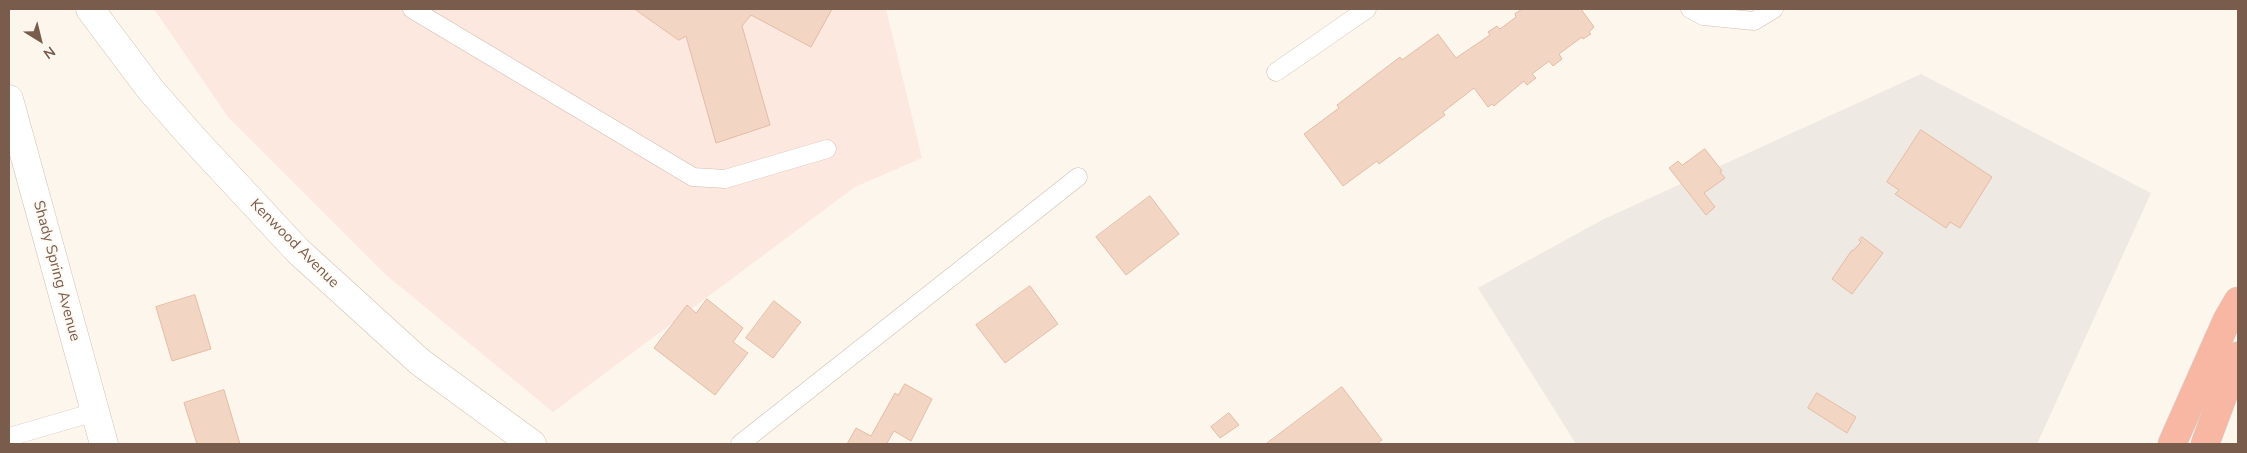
<!DOCTYPE html>
<html>
<head>
<meta charset="utf-8">
<style>
  body { margin:0 }
  #map { position:relative; width:2247px; height:453px; overflow:hidden; background:#fdf6ec; font-family:"Nunito Sans",sans-serif }
  canvas { display:block }
  .frame { position:absolute; inset:0; border:10px solid #7a5c4d; pointer-events:none }
  .north { position:absolute; left:15px; top:15px; width:50px; height:50px; -webkit-text-stroke:4px #fffaf3; paint-order:stroke; rotate:144deg; font-size:14px; font-weight:700; line-height:20px; text-align:center; color:#7a5c4d }
  .north::after { content:''; display:block; margin:auto; width:18px; height:22px; background:#7a5c4d; clip-path:polygon(50% 0,100% 100%,50% 72%,0 100%) }
</style>
</head>
<body>
<div id="map">
<canvas width="2247" height="453"></canvas>
<div class="frame"></div>
<div class="north">N</div>
</div>
<script>
const ctx = document.querySelector('canvas').getContext('2d');
ctx.lineJoin = 'round';
function paint(path, color) {
  ctx.fillStyle = color;
  ctx.fill(path, 'evenodd');
}
function strokePath(path, color, width, dash) {
  ctx.strokeStyle = color;
  ctx.lineWidth = width;
  ctx.lineCap = dash ? 'butt' : 'round';
  ctx.setLineDash(dash || []);
  ctx.stroke(path);
}
function drawText(font, color, halo, rows, align = 'center') {
  ctx.font = font + ' "Nunito Sans",sans-serif';
  ctx.lineWidth = 4;
  ctx.setLineDash([]);
  ctx.textBaseline = 'middle';
  ctx.strokeStyle = halo;
  ctx.fillStyle = color;
  for (const [text, x, y, turn = 0] of rows) {
    ctx.save();
    ctx.translate(x, y);
    ctx.rotate((+turn || 0) * Math.PI / 180);
    ctx.textAlign = isNaN(turn) ? turn : align;
    if (halo) ctx.strokeText(text, 0, 0);
    ctx.fillText(text, 0, 0);
    ctx.restore();
  }
}
const commercial = new Path2D(`
  M154 9H886L922 158 855 187 553 412 386 275 228 117Z`);
const industrial = new Path2D(`
  M1921 74 2151 193 2037 444H1576L1478 288 1602 220Z`);
const building = new Path2D(`
  M635 9H832L811 47 751 15 742 26 770 125 716 143 686 36 679 40Z
  M1523 9H1581L1594 27 1589 32 1591 34 1583 39 1582 37 1559 54 1562 59 1553 66 1549 61 1532 74 1536 78 1527 85 1524 81 1494 106 1492 104 1488 107 1474 88 1443 112 1445 115 1379 164 1377 161 1343 186 1304 134 1339 108 1337 105 1400 57 1402 60 1438 34 1456 58 1490 35 1488 32 1497 26 1500 29 1516 17 1515 14Z
  M1921 130 1992 177 1960 228 1950 222 1946 228 1895 194 1899 190 1887 182Z
  M1705 149 1722 171 1720 172 1725 178 1704 193 1715 207 1706 215 1669 168 1678 161 1682 165Z
  M1150 196 1179 234 1126 275 1096 237Z
  M1862 237 1883 253 1852 294 1832 279 1852 250 1853 251 1861 242 1859 240Z
  M1030 286 1058 324 1005 363 976 325Z
  M195 295 211 349 172 361 156 307Z
  M707 299 743 328 733 342 748 353 715 395 654 348 687 305 696 313Z
  M774 301 801 322 773 358 746 338Z
  M905 384 932 399 911 441 894 431 887 443 889 444H847L856 428 871 436 895 393 898 395Z
  M1342 387 1382 440 1377 444H1266Z
  M224 390 240 444H197L184 403Z
  M1817 393 1856 417 1847 433 1808 408Z
  M1229 413 1239 425 1220 438 1211 427Z`);
const service = new Path2D(`
  M412 9 693 177 725 179 827 149
  M1690 9 1703 16 1754 21 1774 9
  M1276 72 1367 9
  M9 437 95 412
  M740 444 1078 177`);
const minor = new Path2D(`
  M9 99 104 444`);
const secondary = new Path2D(`
  M90 9 150 89 192 137 298 251 420 362 532 444`);
const motorway = new Path2D(`
  M2172 444 2227 320 2238 301
  M2205 444 2238 356`);
const streetNames = [
  ["Kenwood Avenue",294,244,45],
  ["Shady Spring Avenue",56,271,75]
];
paint(commercial, '#fde8e0');
paint(industrial, '#efe9e4');
paint(building, '#f3d5c3');
strokePath(building, '#e6bba3', 1);
strokePath(service, '#d1beb0', 19);
strokePath(minor, '#d1beb0', 29);
strokePath(secondary, '#d6c0b0', 29);
strokePath(motorway, '#dad1cd', 29);
strokePath(service, '#fff', 18);
strokePath(minor, '#fff', 28);
strokePath(secondary, '#fff', 28);
strokePath(motorway, '#f7b7a3', 28);
drawText('15px', '#7a5c4d', '#fffaf3', streetNames);
</script>
</body>
</html>
